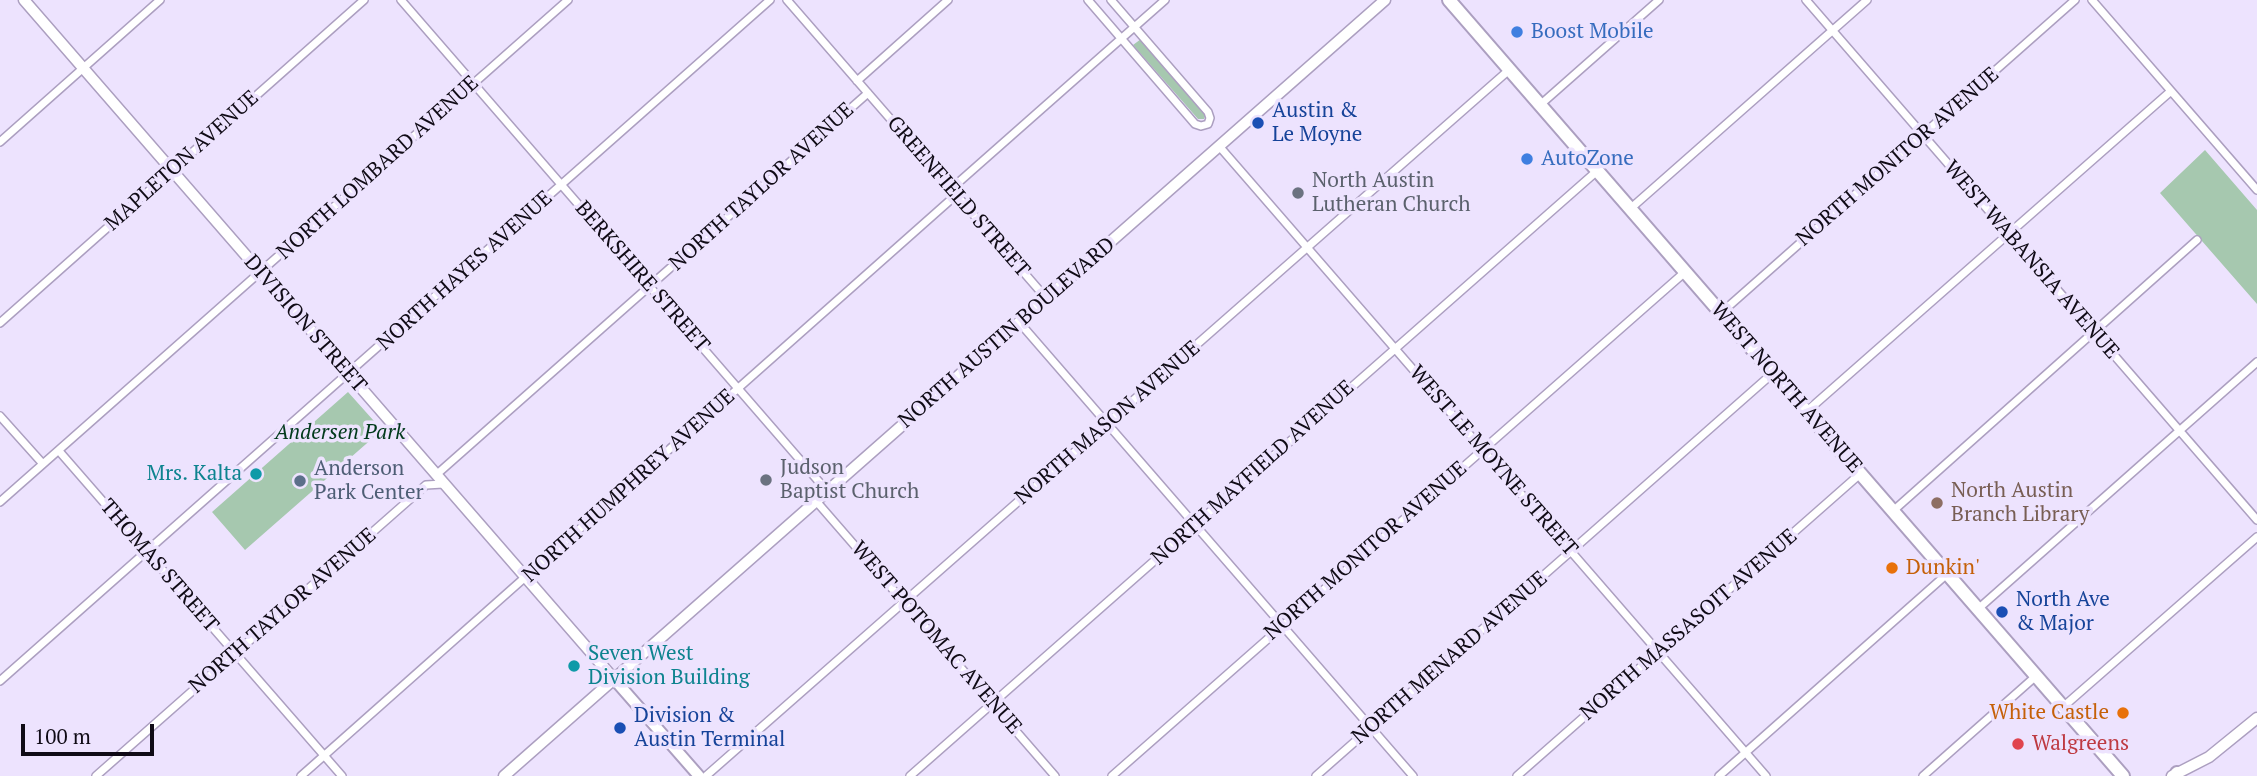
<!DOCTYPE html>
<html>
<head>
<meta charset="utf-8">
<style>
  body { margin:0 }
  #map { position:relative; width:2257px; height:776px; overflow:hidden; background:#ede3fe; font-family:"PT Serif",serif }
  canvas { display:block }
  .scale { position:absolute; left:21px; top:724px; width:133px; height:32px; box-sizing:border-box; border:4px solid #100b16; border-top:0; padding-left:9px; font-size:21px; line-height:24px; white-space:nowrap; color:#100b16; -webkit-text-stroke:5px #ede3fe; paint-order:stroke }
</style>
</head>
<body>
<div id="map">
<canvas width="2257" height="776"></canvas>
<div class="scale">100 m</div>
</div>
<script>
const ctx = document.querySelector('canvas').getContext('2d');
ctx.lineJoin = 'round';
function paint(path, color) {
  ctx.fillStyle = color;
  ctx.fill(path, 'evenodd');
}
function strokePath(path, color, width, dash) {
  ctx.strokeStyle = color;
  ctx.lineWidth = width;
  ctx.lineCap = dash ? 'butt' : 'round';
  ctx.setLineDash(dash || []);
  ctx.stroke(path);
}
function drawText(font, color, halo, rows, align = 'center') {
  ctx.font = font + ' "PT Serif",serif';
  ctx.lineWidth = 7;
  ctx.setLineDash([]);
  ctx.textBaseline = 'middle';
  ctx.strokeStyle = halo;
  ctx.fillStyle = color;
  for (const [text, x, y, turn = 0] of rows) {
    ctx.save();
    ctx.translate(x, y);
    ctx.rotate((+turn || 0) * Math.PI / 180);
    ctx.textAlign = isNaN(turn) ? turn : align;
    if (halo) ctx.strokeText(text, 0, 0);
    ctx.fillText(text, 0, 0);
    ctx.restore();
  }
}
const green = new Path2D(`
  M1141 39 1206 114 1204 119H1198L1133 45Z
  M2205 150 2257 210V304L2160 193Z
  M348 392 382 430 245 550 212 512Z`);
const minor = new Path2D(`
  M401 0 827 491
  M787 0 1046 298
  M1088 0 1195 124 1201 126 1208 124 1210 118 1208 112 1111 0
  M1806 0 2257 520
  M2092 0 2257 190
  M857 81 948 0
  M1540 105 1659 0
  M0 142 160 0
  M1219 146 1766 776
  M951 189 1165 0
  M1630 209 1867 0
  M1721 313 2075 0
  M1019 322 1413 776
  M0 323 364 0
  M1806 412 2171 91
  M0 416 43 464
  M59 451 342 776
  M436 475 868 93
  M816 501 1055 776
  M0 502 568 0
  M1893 511 2197 240
  M1978 609 2257 362
  M0 681 770 0
  M2063 707 2257 537
  M96 776 426 485 443 484
  M301 776 956 195
  M706 776 1509 70
  M910 776 1597 171
  M1112 776 1685 272
  M1316 776 1773 373
  M1517 776 1860 474
  M1719 776 1947 574
  M1923 776 2036 676`);
const tertiary = new Path2D(`
  M24 0 614 679
  M504 776 1385 0
  M2172 776 2209 757 2257 718`);
const secondary = new Path2D(`
  M614 679 699 776`);
const primary = new Path2D(`
  M1449 0 2123 776
  M2176 776 2177 773`);
const markers = [
  [1517,32,7,"#3f7fe0"],
  [1258,123,7,"#1a4fb4"],
  [1527,159,7,"#3f7fe0"],
  [1298,193,7,"#6b7280"],
  [256,474,7,"#0f9aa8"],
  [766,480,7,"#6b7280"],
  [300,481,7,"#5c6f8a"],
  [1937,503,7,"#8d6e63"],
  [1892,568,7,"#e8710a"],
  [2002,612,7,"#1a4fb4"],
  [574,666,7,"#0f9aa8"],
  [2123,713,7,"#e8710a"],
  [620,728,7,"#1a4fb4"],
  [2018,744,7,"#e0444e"]
];
const shopNames = [
  ["Boost Mobile",1531,32],
  ["AutoZone",1541,159]
];
const transitNames = [
  ["Austin &",1272,111],
  ["Le Moyne",1272,135],
  ["North Ave",2016,600],
  ["& Major",2016,624],
  ["Division &",634,716],
  ["Austin Terminal",634,740]
];
const streetNames = [
  ["NORTH MONITOR AVENUE",1898,157,-41],
  ["MAPLETON AVENUE",182,161,-42],
  ["NORTH LOMBARD AVENUE",378,168,-42],
  ["NORTH TAYLOR AVENUE",762,187,-42],
  ["GREENFIELD STREET",958,197,49],
  ["WEST WABANSIA AVENUE",2031,260,49],
  ["NORTH HAYES AVENUE",465,271,-42],
  ["BERKSHIRE STREET",642,277,49],
  ["DIVISION STREET",305,324,49],
  ["NORTH AUSTIN BOULEVARD",1007,333,-41],
  ["WEST NORTH AVENUE",1786,388,49],
  ["NORTH MASON AVENUE",1108,423,-41],
  ["WEST LE MOYNE STREET",1493,461,49],
  ["NORTH MAYFIELD AVENUE",1253,473,-42],
  ["NORTH HUMPHREY AVENUE",629,486,-42],
  ["NORTH MONITOR AVENUE",1366,551,-41],
  ["THOMAS STREET",159,566,49],
  ["NORTH TAYLOR AVENUE",283,611,-41],
  ["NORTH MASSASOIT AVENUE",1689,625,-41],
  ["WEST POTOMAC AVENUE",936,638,49],
  ["NORTH MENARD AVENUE",1450,658,-41]
];
const worshipNames = [
  ["North Austin",1312,181],
  ["Lutheran Church",1312,205],
  ["Judson",780,468],
  ["Baptist Church",780,492]
];
const parkNames = [
  ["Andersen Park",340,433]
];
const serviceNames = [
  ["Anderson",314,469],
  ["Park Center",314,493]
];
const cultureNames = [
  ["Mrs. Kalta",242,474],
  ["Seven West",588,654,"left"],
  ["Division Building",588,678,"left"]
];
const educationNames = [
  ["North Austin",1951,491],
  ["Branch Library",1951,515]
];
const foodNames = [
  ["Dunkin'",1906,568],
  ["White Castle",2109,713,"right"]
];
const healthNames = [
  ["Walgreens",2032,744]
];
paint(green, '#a6c8af');
strokePath(minor, '#ac9fc0', 10);
strokePath(tertiary, '#ac9fc0', 13);
strokePath(secondary, '#ac9fc0', 14);
strokePath(primary, '#ac9fc0', 16);
strokePath(minor, '#fff', 7);
strokePath(tertiary, '#fff', 10);
strokePath(secondary, '#fff', 10);
strokePath(primary, '#fff', 12);
for (const [x, y, r, color] of markers) {
  const dot = new Path2D();
  dot.arc(x, y, r, 0, 2 * Math.PI);
  ctx.fillStyle = color;
  ctx.fill(dot);
  strokePath(dot, '#ede3fe', 2.5);
}
drawText('21px', '#366cbe', '#ede3fe', shopNames, 'left');
drawText('21px', '#164399', '#ede3fe', transitNames, 'left');
drawText('21px', '#100b16', '#ede3fe', streetNames);
drawText('21px', '#5b616d', '#ede3fe', worshipNames, 'left');
drawText('italic 21px', '#01391b', '#ede3fe', parkNames);
drawText('21px', '#4e5e75', '#ede3fe', serviceNames, 'left');
drawText('21px', '#0d838f', '#ede3fe', cultureNames, 'right');
drawText('21px', '#785e54', '#ede3fe', educationNames, 'left');
drawText('21px', '#c56008', '#ede3fe', foodNames, 'left');
drawText('21px', '#be3a42', '#ede3fe', healthNames, 'left');
</script>
</body>
</html>
